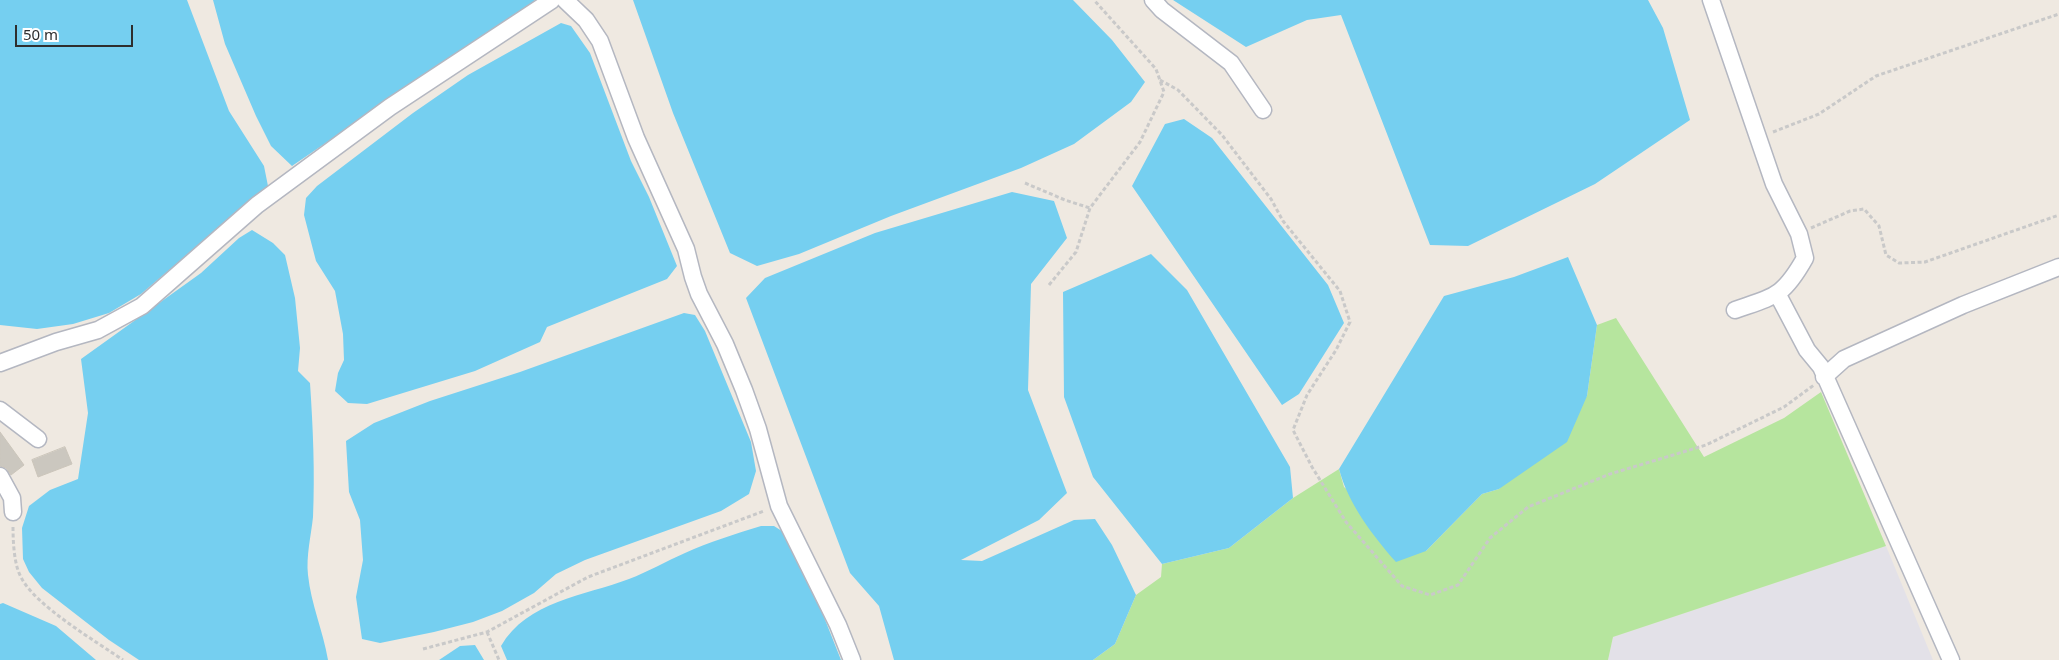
<!DOCTYPE html>
<html>
<head>
<meta charset="utf-8">
<style>
  body { margin:0 }
  #map { position:relative; width:2059px; height:660px; overflow:hidden; background:#efe9e1; font-family:"Noto Sans",sans-serif }
  canvas { display:block }
  .scale { position:absolute; left:15px; top:25px; width:118px; height:22px; box-sizing:border-box; border:2px solid #2e2e2e; border-top:0; padding-left:6px; font-size:15px; line-height:18px; white-space:nowrap; color:#2e2e2e; -webkit-text-stroke:4px #fff; paint-order:stroke }
</style>
</head>
<body>
<div id="map">
<canvas width="2059" height="660"></canvas>
<div class="scale">50 m</div>
</div>
<script>
const ctx = document.querySelector('canvas').getContext('2d');
ctx.lineJoin = 'round';
function paint(path, color) {
  ctx.fillStyle = color;
  ctx.fill(path, 'evenodd');
}
function strokePath(path, color, width, dash) {
  ctx.strokeStyle = color;
  ctx.lineWidth = width;
  ctx.lineCap = dash ? 'butt' : 'round';
  ctx.setLineDash(dash || []);
  ctx.stroke(path);
}
const industrial = new Path2D(`
  M1886 546 1933 660H1608L1613 637Z`);
const green = new Path2D(`
  M1616 318 1704 457 1784 418 1821 392 1886 546 1613 637 1608 660H1093L1115 644 1136 595 1161 577 1162 564 1229 548 1293 498 1339 469 1344 487 1426 551 1482 494 1499 489 1587 396 1597 325Z`);
const water = new Path2D(`
  M0 0H187L229 111 264 166 268 186 141 294 109 313 73 324 37 329 0 325Z
  M213 0H535L523 13 434 69 292 166 271 146 256 116 225 44Z
  M633 0H1073L1112 40 1145 82 1131 102 1074 144 1021 168 891 216 799 254 757 266 730 253 673 113Z
  M1173 0H1648L1663 28 1690 120 1595 184 1468 246 1430 245 1341 15 1307 20 1246 47Z
  M561 23 571 26 590 53 631 161 649 197 677 266 667 279 547 327 540 342 475 371 367 404 348 403 335 391 338 373 344 360 343 334 335 291 316 261 304 215 306 198 317 186 413 113 468 75Z
  M1184 119 1212 138 1328 285 1344 323 1299 394 1282 405 1132 186 1165 124Z
  M1012 192 1054 201 1067 238 1031 284 1028 390 1067 493 1039 520 961 560 982 561 1074 520 1095 519 1112 545 1136 595 1115 644 1093 660H894L879 606 850 573 746 298 765 278 875 233Z
  M252 230 273 243 285 255 295 298 300 348 298 371 310 383C313 428 315 472 313 517 311 536 306 556 308 575 311 604 323 631 328 660H139L109 640 42 588 29 572 23 559 22 528 29 506 50 490 78 479 88 413 81 359 201 273 239 238Z
  M1151 254 1187 290 1290 467 1293 498 1229 548 1162 564 1093 477 1064 397 1063 292Z
  M1568 257 1597 325 1587 396 1567 442 1499 489 1482 494 1426 551 1396 562C1372 535 1348 503 1339 469L1444 296 1514 277Z
  M684 313 695 315 705 331 751 442 756 471 749 494 721 511 585 560 556 574 534 593 502 611 473 622 434 632 380 643 362 639 356 597 363 560 360 520 349 492 346 441 374 423 430 401 520 372Z
  M761 526H774L785 533 805 569 841 660H507L501 646C527 601 584 596 629 579 648 572 666 561 685 553 709 542 735 534 761 526Z
  M3 603 56 626 96 660H0V604Z
  M475 645 484 660H439L460 646Z`);
const building = new Path2D(`
  M0 432 24 465 11 475 6 468 0 466Z
  M65 447 72 464 38 477 32 460Z`);
const path = new Path2D(`
  M1160 80 1178 90 1222 135 1271 199 1283 221 1340 291 1350 322 1336 350 1307 395 1293 430 1312 467 1346 522 1402 586 1430 595 1458 585 1490 538 1528 507 1610 474 1706 445 1784 407 1814 385
  M1773 132 1819 114 1876 76 2059 14
  M1025 183 1065 200 1090 208
  M1811 228 1850 211 1864 209 1879 226 1886 255 1899 263 1925 262 2059 215
  M1049 285 1076 252 1090 208 1140 142 1164 92 1156 69 1094 0
  M13 527C13 541 14 565 21 577 34 605 97 642 123 660
  M487 632 499 660
  M423 649 487 632 588 577 764 511`);
const minor = new Path2D(`
  M565 0 586 20 600 41 636 138 686 249 693 277 699 294 725 344 744 390 758 429 779 506 838 625 852 660
  M1153 0 1162 10 1231 63 1263 110
  M1711 0 1774 184 1799 234 1805 258C1783 297 1775 296 1735 310
  M1778 295 1807 350 1821 367 1951 660
  M0 363 56 342 98 330 142 306 257 205 390 107 552 0
  M1824 377 1844 359 1963 305 2059 267
  M0 410 38 439
  M0 476 12 498 13 512`);
paint(industrial, '#e3e1e8');
paint(green, '#b6e59e');
paint(water, '#75cff0');
paint(building, '#cbc7bf');
strokePath(building, '#cbc5ba', 1);
strokePath(minor, '#b4b7c1', 19);
strokePath(path, '#c9c9c9', 3, [4, 2.5]);
strokePath(minor, '#fff', 16);
</script>
</body>
</html>
